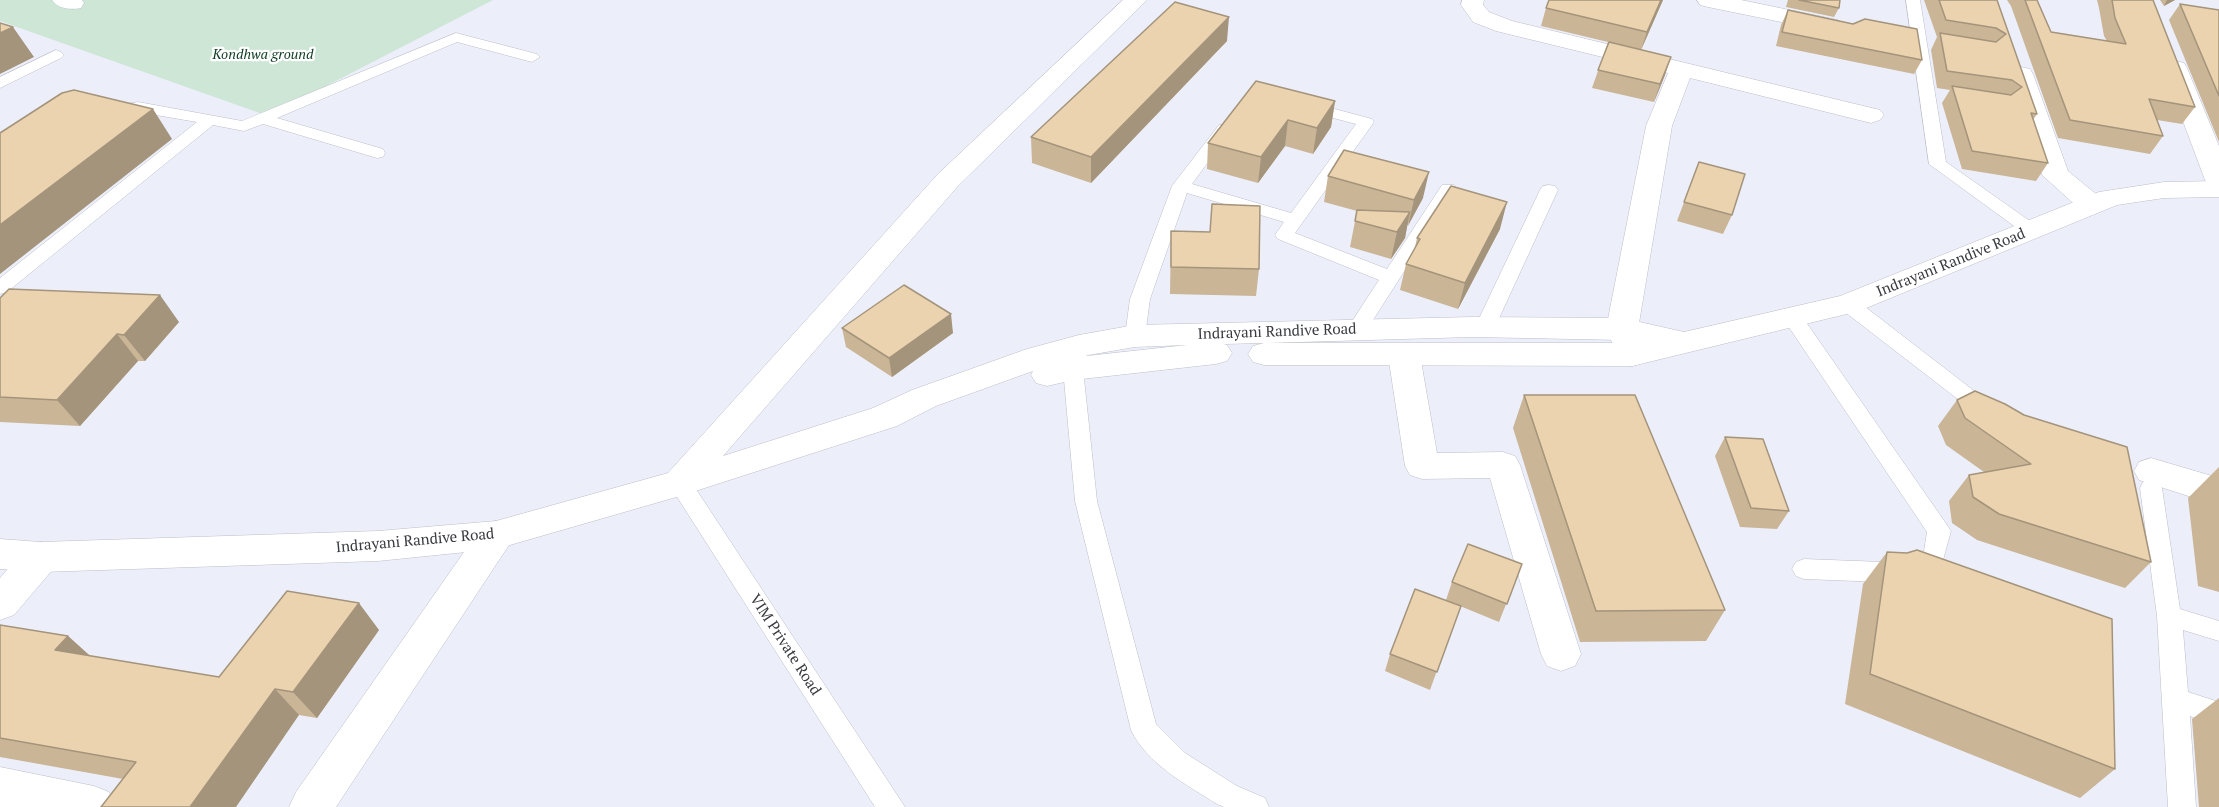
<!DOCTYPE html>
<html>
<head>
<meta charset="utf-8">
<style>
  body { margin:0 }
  canvas { display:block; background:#eceffa }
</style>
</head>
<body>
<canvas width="2219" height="807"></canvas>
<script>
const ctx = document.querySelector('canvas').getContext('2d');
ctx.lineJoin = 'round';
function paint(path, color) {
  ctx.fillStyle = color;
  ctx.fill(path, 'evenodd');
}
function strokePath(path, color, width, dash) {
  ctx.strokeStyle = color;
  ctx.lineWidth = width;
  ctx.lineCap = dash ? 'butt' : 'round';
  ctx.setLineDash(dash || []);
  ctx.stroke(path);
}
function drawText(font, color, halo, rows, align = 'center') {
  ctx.font = font + ' "PT Serif",serif';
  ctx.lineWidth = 4.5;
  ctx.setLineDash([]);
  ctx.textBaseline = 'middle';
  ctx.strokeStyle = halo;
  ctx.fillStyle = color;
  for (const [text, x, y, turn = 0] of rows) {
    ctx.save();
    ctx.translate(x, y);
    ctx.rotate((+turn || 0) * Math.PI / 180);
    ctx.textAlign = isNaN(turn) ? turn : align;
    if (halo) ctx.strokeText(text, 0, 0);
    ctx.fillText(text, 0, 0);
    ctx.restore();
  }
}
const green = new Path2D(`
  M0 0H493L268 116 0 21Z`);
const lane = new Path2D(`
  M1906 0H1920L1946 162 2037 226 2040 230 2037 234H2025L1929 164Z
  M456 33 537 54 540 57 532 62 457 42 277 118 383 149 385 153 383 157 377 158 263 124 244 131 213 125 7 292 0 294V278L197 122 138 112 126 113 118 108 120 105 138 102 242 121Z
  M56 50 61 52 64 55 61 58 0 88V77Z
  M1305 101 1372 119 1374 122 1295 233 1387 269 1442 185H1454L1457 189 1364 334 1357 336 1350 334 1347 329 1379 280 1278 239 1275 235 1284 222 1187 193 1150 299 1145 336 1142 341 1135 343 1128 341 1125 336 1130 299 1172 186 1219 125H1231L1233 128 1192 184 1291 213 1356 124 1299 109 1297 106 1299 103Z
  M1549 185 1555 186 1558 190 1495 327 1492 332 1485 334 1478 332 1475 327 1540 190 1543 186Z
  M1848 298 1855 299 1982 397 1999 403 2003 408 1999 413 1992 416 1968 407 1841 309 1838 304 1841 299Z
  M1792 310 1799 312 1947 525 1951 531 1942 564 1883 582 1804 579 1796 576 1792 569 1796 562 1804 559 1883 562 1924 551 1927 532 1782 317 1785 312Z
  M1077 347 1084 349 1087 354 1083 369 1097 501 1156 724 1185 753 1237 786 1265 798 1269 807H1224L1217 804C1187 785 1147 764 1131 730L1075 501 1063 369 1070 349Z
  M680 474 688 477 905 807H875L672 489 669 483 672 477Z
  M2151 479 2159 482 2162 488 2180 609 2219 621V641L2183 630 2188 692 2219 702V726L2190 716 2196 807H2168L2157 616 2140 488 2143 482Z`);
const street = new Path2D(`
  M52 0H82L84 3 81 8C71 10 58 9 52 0Z
  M1462 0H1484L1483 5 1489 12 1512 21 1880 110 1884 115 1880 120 1871 123 1690 78 1672 126 1638 329 1648 355 1643 363 1632 366 1621 363 1606 329 1646 126 1668 73 1496 31 1473 22 1461 5Z
  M1697 0H1741L1838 20 1842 25 1838 30 1830 32 1708 7 1700 5Z
  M2175 61 2184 63 2187 68 2219 146V188L2209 186 2205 180 2163 68 2166 63Z
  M2021 67 2030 69 2033 74 2068 171 2102 199 2106 205 2102 211 2092 213 2082 211 2042 175 2009 74 2012 69Z
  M1404 344 1415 347 1420 355 1437 453 1503 452 1515 456 1520 465 1581 654 1575 666 1561 671 1547 666 1541 654 1490 478 1422 479 1410 475 1405 466 1388 355 1393 347Z
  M2151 458 2219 478V506L2139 480 2134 471 2139 462Z
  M496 521 509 525 514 535 509 545 336 807H289L296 792 483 525Z
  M41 542 54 546 59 557 54 568 14 615 0 620V578L28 546Z
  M0 767 94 786 109 792 116 807H0Z`);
const secondary = new Path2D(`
  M1123 0H1147L958 186 723 456 873 408 912 390 1027 349 1079 335 1135 325 1472 317 1622 318 1684 332 1840 296 2099 192 2164 182 2219 181V197L2164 198 2117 205 1859 311 1632 366 1264 365 1253 362 1248 354 1253 346 1264 343 1224 344 1227 345 1232 353 1227 361 1216 364 1073 380 1047 386 1036 383 1031 375 1033 371 936 406 897 426 680 496 496 549 378 561 41 572 0 569V539L41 542 378 531 496 521 668 473 938 174ZM1472 337 1622 340 1637 343H1267ZM1187 345 1077 357 1135 347Z`);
const wall = new Path2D(`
  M1663 0 1641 50 1665 75 1654 102 1592 88 1608 42 1541 26 1546 8Z
  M1788 0H1840L1839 8 1834 17 1786 7Z
  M1924 0H1997L2037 114 2033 120 2048 163 2036 181 1962 169 1942 103 1950 90 1937 88 1931 50 1937 37Z
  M2007 0H2037L2051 32 2107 41 2104 36 2099 8 2097 0H2153L2195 107 2182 124 2157 120 2163 136 2150 154 2058 138 2011 6Z
  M2160 0H2175L2164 6Z
  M2180 4 2219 10V142L2169 20Z
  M1788 10 1853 24 1922 60 1914 74 1776 46 1781 25Z
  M1227 41 1091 183 1032 163 1031 137Z
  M1335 101 1331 127 1313 154 1285 146 1258 183 1207 169 1208 143Z
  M1699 162 1732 215 1723 234 1677 221Z
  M1328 176 1423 198 1407 226 1405 238 1391 259 1350 247 1357 211 1324 202Z
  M1212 204 1259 269 1256 296 1170 294 1171 231 1210 232Z
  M1500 229 1458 309 1400 290 1406 264 1415 247 1417 238Z
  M0 298 179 322 145 361H138L80 426 0 422Z
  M842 328 953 333 892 377 846 347Z
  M1524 395 1725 610 1706 641 1580 642 1513 428Z
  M1957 400 2151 562 2125 588 1977 540 1952 523 1949 501 1969 475 1984 472 1946 445 1938 426Z
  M1725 437 1789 511 1777 529 1740 527 1715 456Z
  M2219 467V592L2198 586 2188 498Z
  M1887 552 2115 769 2080 798 1845 704 1863 584Z
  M1522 564 1499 622 1460 606 1430 690 1385 671 1390 654 1446 600 1452 582Z
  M0 625 68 636 90 656 219 677 379 630 317 718 299 715 123 779 0 757Z
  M2219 698V807H2199L2192 719Z`);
const shadedWall = new Path2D(`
  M1661 0H1663L1641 50 1647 32Z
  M2167 0H2175L2164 6Z
  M1229 17 1227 41 1091 183V157Z
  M13 27 34 57 0 74V33Z
  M1671 57 1665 75 1654 102 1660 84Z
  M1335 101 1331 127 1313 154 1317 128Z
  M153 109 172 139 0 274V225Z
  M1288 120 1285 146 1258 183 1261 157Z
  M1429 172 1423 198 1408 226 1414 200Z
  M1507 202 1500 229 1458 309 1465 283Z
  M1410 212 1405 238 1391 259 1397 232Z
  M160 295 179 322 145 361 124 335Z
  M951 314 953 333 892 377 889 358Z
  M117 334 138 361 80 426 57 400Z
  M359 603 379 630 317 718 293 692Z
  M68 636 98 663 55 650Z
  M275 689 299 715 236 807H190Z`);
const building = new Path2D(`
  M1549 0H1661L1647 32 1546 8Z
  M1799 0H1840L1839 8Z
  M1939 0H1997L2037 114 2031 113 2048 163 1972 151 1952 86 2011 95 2022 87 2012 80 1947 71 1940 33 1996 42 2006 34 1996 28 1946 20Z
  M2025 0H2037L2051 32 2126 44 2115 18 2112 0H2153L2195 107 2149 99 2163 136 2070 120Z
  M1175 2 1229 17 1091 157 1031 137Z
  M2180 4 2219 10V96Z
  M1788 10 1853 24 1865 19 1917 29 1922 60 1782 32Z
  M0 23 13 27 0 33Z
  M1609 42 1671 57 1660 84 1598 70Z
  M1256 81 1335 101 1317 128 1288 120 1261 157 1208 143Z
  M74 90 153 109 0 225V133L62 93Z
  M1344 150 1429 172 1414 200 1328 176Z
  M1699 162 1745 174 1732 215 1684 202Z
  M1451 186 1507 202 1465 283 1406 264 1420 239 1417 238Z
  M1212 204 1260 206 1259 269 1171 267V231L1210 232Z
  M1357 210 1410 212 1397 232 1355 221Z
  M904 285 951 314 889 358 842 328Z
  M9 289 160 295 124 335 117 334 57 400 0 397V298Z
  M1975 391 2005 404 2024 415 2127 447 2151 562 1999 514 1973 497 1969 475 2031 464 1965 418 1957 400Z
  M1524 395H1635L1725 610 1596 611Z
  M1725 437 1763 439 1789 511 1751 508Z
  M1468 544 1522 564 1507 604 1452 582Z
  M1917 550 2112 619 2115 769 1870 674 1887 552 1907 553Z
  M1415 589 1461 606 1437 672 1390 654Z
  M287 591 359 603 293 692 275 689 190 807H101L136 762 0 738V625L68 636 55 650 219 677Z`);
const farParknames = [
  ["Kondhwa ground",263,55]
];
const streetNames = [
  ["Indrayani Randive Road",1951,263,-22],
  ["Indrayani Randive Road",1277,332,-2],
  ["Indrayani Randive Road",415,541,-5],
  ["VIM Private Road",785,645,57]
];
paint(green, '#cee6d6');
strokePath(lane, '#bbbec8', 1);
strokePath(street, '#bbbec8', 1);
strokePath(secondary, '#bbbec8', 1);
paint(lane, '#fff');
paint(street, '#fff');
paint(secondary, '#fff');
paint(wall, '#cab597');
paint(shadedWall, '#a4947b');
paint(building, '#ebd3b0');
strokePath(building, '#a4947b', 1.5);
drawText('italic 14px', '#0c3b22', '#fff', farParknames);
drawText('15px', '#3a3b40', '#fff', streetNames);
</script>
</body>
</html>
